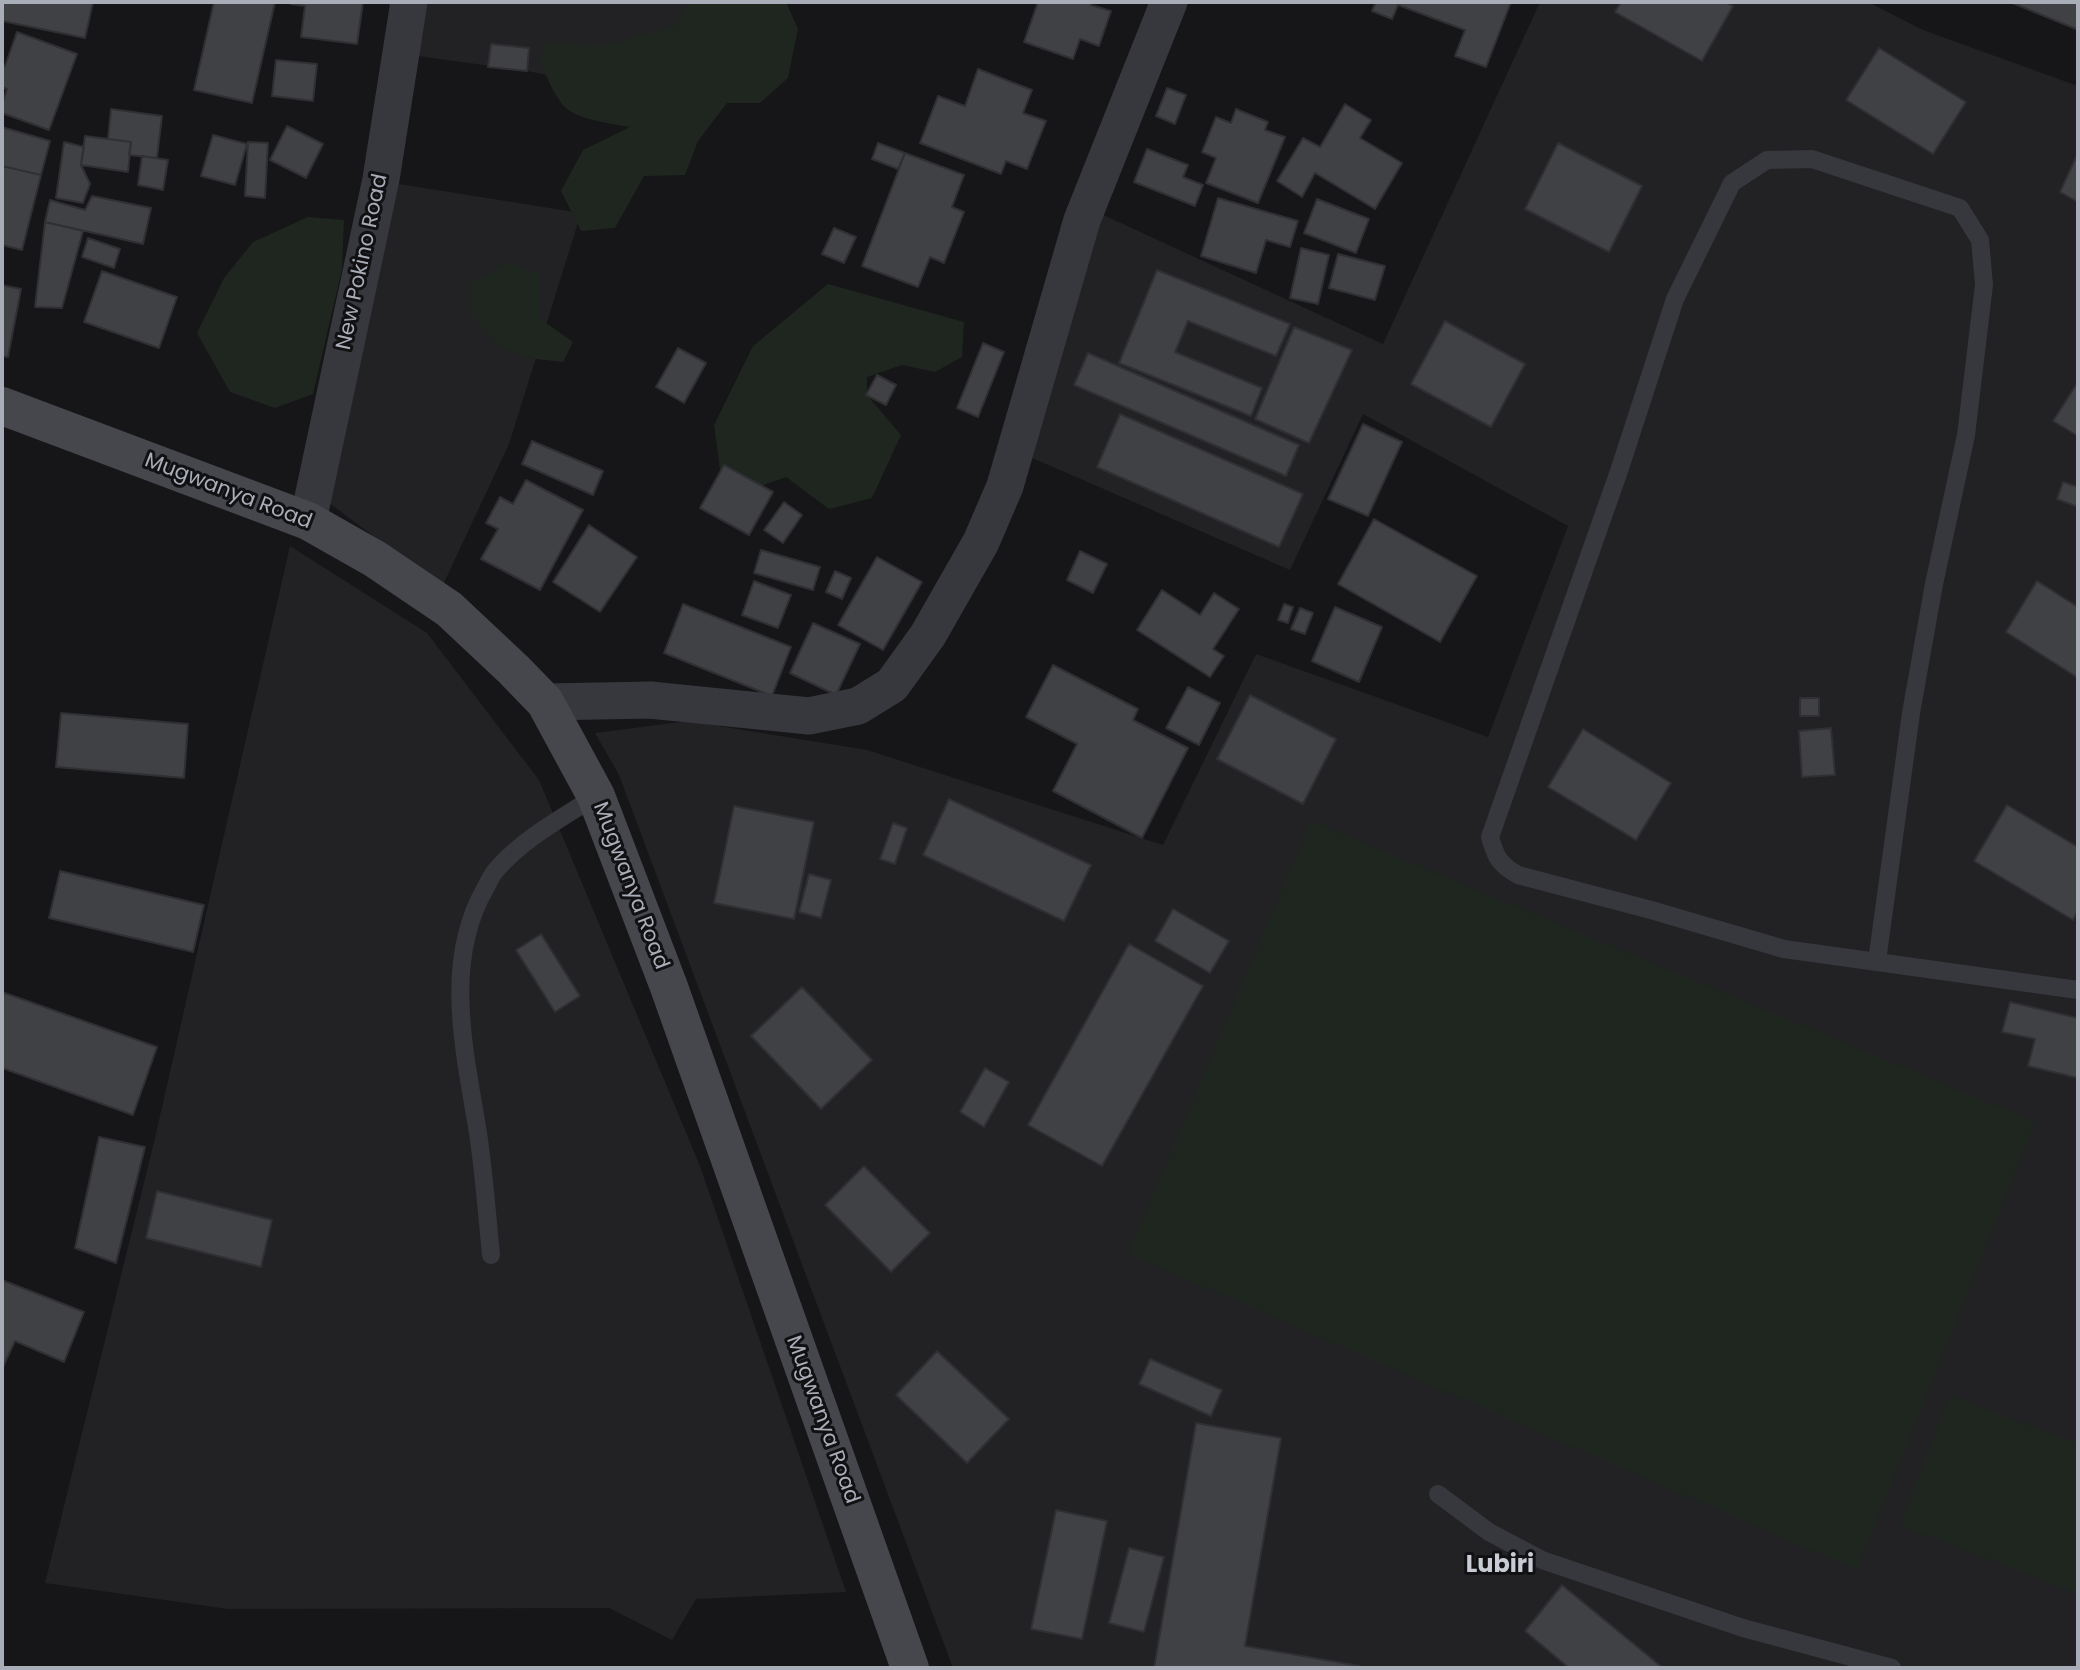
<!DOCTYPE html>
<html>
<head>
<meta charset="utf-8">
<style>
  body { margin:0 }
  #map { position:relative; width:2080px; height:1670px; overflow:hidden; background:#161618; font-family:Poppins,sans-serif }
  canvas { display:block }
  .frame { position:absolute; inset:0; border:4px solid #a8adb8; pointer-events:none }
</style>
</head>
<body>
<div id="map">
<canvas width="2080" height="1670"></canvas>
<div class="frame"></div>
</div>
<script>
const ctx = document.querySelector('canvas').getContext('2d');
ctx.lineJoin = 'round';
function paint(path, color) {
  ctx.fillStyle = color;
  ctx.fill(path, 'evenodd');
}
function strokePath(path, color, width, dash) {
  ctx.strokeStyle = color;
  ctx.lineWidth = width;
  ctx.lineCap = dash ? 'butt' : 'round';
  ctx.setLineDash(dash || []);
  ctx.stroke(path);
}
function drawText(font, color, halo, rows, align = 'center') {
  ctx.font = font + ' Poppins,sans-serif';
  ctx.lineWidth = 6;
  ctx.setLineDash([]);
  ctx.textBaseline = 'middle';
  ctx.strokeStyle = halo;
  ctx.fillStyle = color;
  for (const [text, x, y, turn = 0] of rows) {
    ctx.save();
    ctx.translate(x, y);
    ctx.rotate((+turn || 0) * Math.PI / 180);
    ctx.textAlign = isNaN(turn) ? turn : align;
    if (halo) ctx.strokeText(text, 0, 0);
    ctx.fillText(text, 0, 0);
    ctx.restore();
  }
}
const built = new Path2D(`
  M428 2H696L673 100 527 71 418 56Z
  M1540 2H1868L1923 30 2078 86V1668H953L619 775 595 733 688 721 867 750 1163 845 1256 654 1488 737 1568 526 1363 414 1290 570 1030 457 1097 212 1383 344Z
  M399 184 581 213 509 444 442 587 329 503 344 426Z
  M290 546 427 633 539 780 700 1166 846 1592 696 1599 672 1640 609 1608 228 1609 45 1583 154 1142Z`);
const green = new Path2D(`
  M687 2H786L798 29 788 78 760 103H727L698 141 685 175 644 176 615 228 581 231 561 191 583 150 630 127C613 124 581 120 567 109 554 97 547 77 540 61L547 43 606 45 676 25Z
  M308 217 344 220 342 269 313 394 275 408 230 392 197 333 224 278 253 242Z
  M507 262 540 273 539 318 573 342 563 362 536 359 501 348 473 318 469 284Z
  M828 284 964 322 962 357 935 372 902 365 867 377V395L901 435 872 498 829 509 786 477 724 499 714 425 753 346Z
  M1311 821 2035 1122 1857 1570 1128 1254Z
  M1950 1395 2078 1444V1594L1900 1525Z`);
const building = new Path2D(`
  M2 2H93L85 38 2 21Z
  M214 2H275L252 103 194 90Z
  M291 2H363L357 44 301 37 305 6 291 4Z
  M1038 2H1092L1091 5 1111 11 1099 46 1080 39 1073 59 1024 42Z
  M1376 2H1511L1486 67 1455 56 1465 30 1398 5 1392 19 1372 11Z
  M1621 2H1725L1733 6 1702 61 1615 12Z
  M2010 2H2078V25L2076 29Z
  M17 32 77 54 49 130 2 113V105L7 89 2 87V65L5 66Z
  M491 44 529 48 527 71 488 67Z
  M1879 48 1966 102 1933 154 1846 100Z
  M276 60 317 64 313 101 272 96Z
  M978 69 1032 90 1023 113 1046 121 1027 169 1006 161 1001 174 920 143 938 96 965 106Z
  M1167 88 1186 95 1175 124 1156 116Z
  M1345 104 1371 120 1360 138 1402 163 1375 209 1315 173 1302 197 1277 181 1303 138 1320 147Z
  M111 109 162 116 157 158 129 155 131 142 108 139Z
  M1236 109 1268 122 1265 130 1285 137 1258 203 1206 183 1216 158 1202 152 1216 117 1231 123Z
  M287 126 323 144 306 178 270 160Z
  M2 127 50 141 41 175 2 166Z
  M213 135 247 144 235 185 201 176Z
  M85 136 131 142 128 172 81 165Z
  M64 142 84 147 81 165 90 184 83 203 56 198Z
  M248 142 268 143 265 198 245 196Z
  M878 143 905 153 898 169 872 159Z
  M1558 143 1642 186 1609 252 1525 209Z
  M1147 149 1188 165 1183 177 1203 185 1195 206 1134 182Z
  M905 153 964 175 952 207 964 212 944 263 930 257 918 287 862 266Z
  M2078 153V202L2060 192Z
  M142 156 168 160 163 190 138 185Z
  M2 166 41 175 22 250 2 245Z
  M92 196 151 208 143 244 45 222 50 200 85 210Z
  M1218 198 1298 221 1290 247 1266 240 1256 273 1201 256Z
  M1317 199 1369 219 1356 253 1304 233Z
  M45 222 83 231 62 308 35 307Z
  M834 228 856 237 844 263 822 254Z
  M88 238 120 249 114 268 82 257Z
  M1301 248 1329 255 1318 304 1290 298Z
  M1338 254 1385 266 1375 300 1329 288Z
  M1157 270 1290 324 1276 356 1188 321 1175 352 1262 388 1251 416 1119 363Z
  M102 271 177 297 159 348 84 322Z
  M2 285 21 289 8 357 2 356Z
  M1445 321 1525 364 1491 427 1411 384Z
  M1294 327 1352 350 1309 443 1255 419Z
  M983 343 1004 352 978 417 957 408Z
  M678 348 706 363 684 403 656 387Z
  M1088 353 1299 445 1286 476 1074 385Z
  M877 375 896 385 886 405 866 395Z
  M2078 382V436L2053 421Z
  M1120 414 1303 494 1279 547 1097 467Z
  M1363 424 1402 442 1368 516 1328 499Z
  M532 441 603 471 593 495 522 464Z
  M724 465 773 492 749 535 700 508Z
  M526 480 583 510 540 590 481 559 498 529 486 523 500 497 513 504Z
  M2063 482 2078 487V507L2057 499Z
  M784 502 802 515 783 543 764 530Z
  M1374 519 1477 576 1440 642 1338 584Z
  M589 525 637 557 600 612 553 582Z
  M761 550 820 567 813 590 754 573Z
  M1080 551 1107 564 1093 593 1067 580Z
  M877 557 922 582 883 650 838 625Z
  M835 571 851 578 842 599 826 592Z
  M754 581 791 595 778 628 742 615Z
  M2037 581 2078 607V678L2006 632Z
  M1162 590 1200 615 1214 593 1239 609 1213 649 1224 656 1210 677 1137 630Z
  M683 604 791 647 772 696 664 653Z
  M1284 604 1293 607 1288 623 1278 620Z
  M1335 607 1382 627 1359 682 1312 661Z
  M1300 608 1313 613 1305 634 1291 629Z
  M813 623 860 644 836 695 790 673Z
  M1053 665 1138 709 1133 720 1188 748 1142 838 1053 791 1077 744 1026 717Z
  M1188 687 1220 703 1199 745 1166 728Z
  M1250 695 1336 739 1303 804 1217 759Z
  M1800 698H1819V716H1800Z
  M61 713 188 724 184 778 56 767Z
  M1831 728 1835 775 1802 777 1799 731Z
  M1583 729 1671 783 1636 840 1548 787Z
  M949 799 1091 865 1064 921 923 855Z
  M2007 805 2078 847V911L2073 920 1974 861Z
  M734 806 814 822 794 919 714 903Z
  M893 823 907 828 895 864 880 859Z
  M60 871 204 905 193 952 49 918Z
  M809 874 831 880 821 918 799 912Z
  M1173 909 1229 941 1210 973 1155 941Z
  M541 934 580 996 555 1012 516 950Z
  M1129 944 1203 986 1102 1166 1028 1125Z
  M802 987 872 1060 821 1109 751 1036Z
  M2 992 157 1047 133 1115 2 1068Z
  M2010 1002 2078 1018V1078L2028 1066 2035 1039 2002 1032Z
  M985 1068 1009 1082 984 1127 960 1112Z
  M99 1137 145 1147 116 1263 75 1248Z
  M864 1166 930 1233 891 1272 825 1205Z
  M157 1191 272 1220 261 1267 146 1238Z
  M2 1280 84 1312 64 1362 15 1341 2 1369Z
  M937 1351 1009 1419 967 1463 896 1395Z
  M1150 1359 1222 1390 1211 1416 1139 1384Z
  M1196 1423 1281 1438 1245 1646 1360 1666V1668H1154Z
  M1056 1510 1107 1521 1082 1639 1031 1629Z
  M1129 1548 1164 1557 1144 1632 1109 1623Z
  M1562 1585 1663 1668H1569L1525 1631Z`);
const lane = new Path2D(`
  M1877 961 1911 713 1934 584 1966 435 1984 285 1980 240 1960 208 1812 159 1767 160 1732 183 1675 299 1619 471 1490 837C1496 858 1499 864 1518 875L1651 910 1784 949 2078 990
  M491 1255C487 1214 484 1173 478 1133 465 1052 442 962 486 887 489 881 492 874 497 869 524 838 562 818 596 796
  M1438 1494 1489 1532 1542 1560 1743 1628 1892 1668`);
const street = new Path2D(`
  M308 521 381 179 409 2
  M545 702 650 700 809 716 858 706 892 685 928 635 981 542 1005 486 1082 220 1169 2`);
const secondary = new Path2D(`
  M2 406 308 521 375 559 449 609 514 670 545 702 596 796 669 987 910 1668`);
const streetNames = [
  ["New Pokino Road",363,262,-78],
  ["Mugwanya Road",228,492,21],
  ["Mugwanya Road",630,886,69],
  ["Mugwanya Road",822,1420,70]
];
const quarterNames = [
  ["Lubiri",1500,1566]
];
paint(built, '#222225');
paint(green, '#1e261f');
paint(building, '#404145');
strokePath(building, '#303034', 2);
strokePath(lane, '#37383d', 18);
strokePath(street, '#37383d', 37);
strokePath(secondary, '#45474d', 38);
drawText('21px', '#a8adb8', '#111113', streetNames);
drawText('bold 24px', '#c9ccd4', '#111113', quarterNames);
</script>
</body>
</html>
